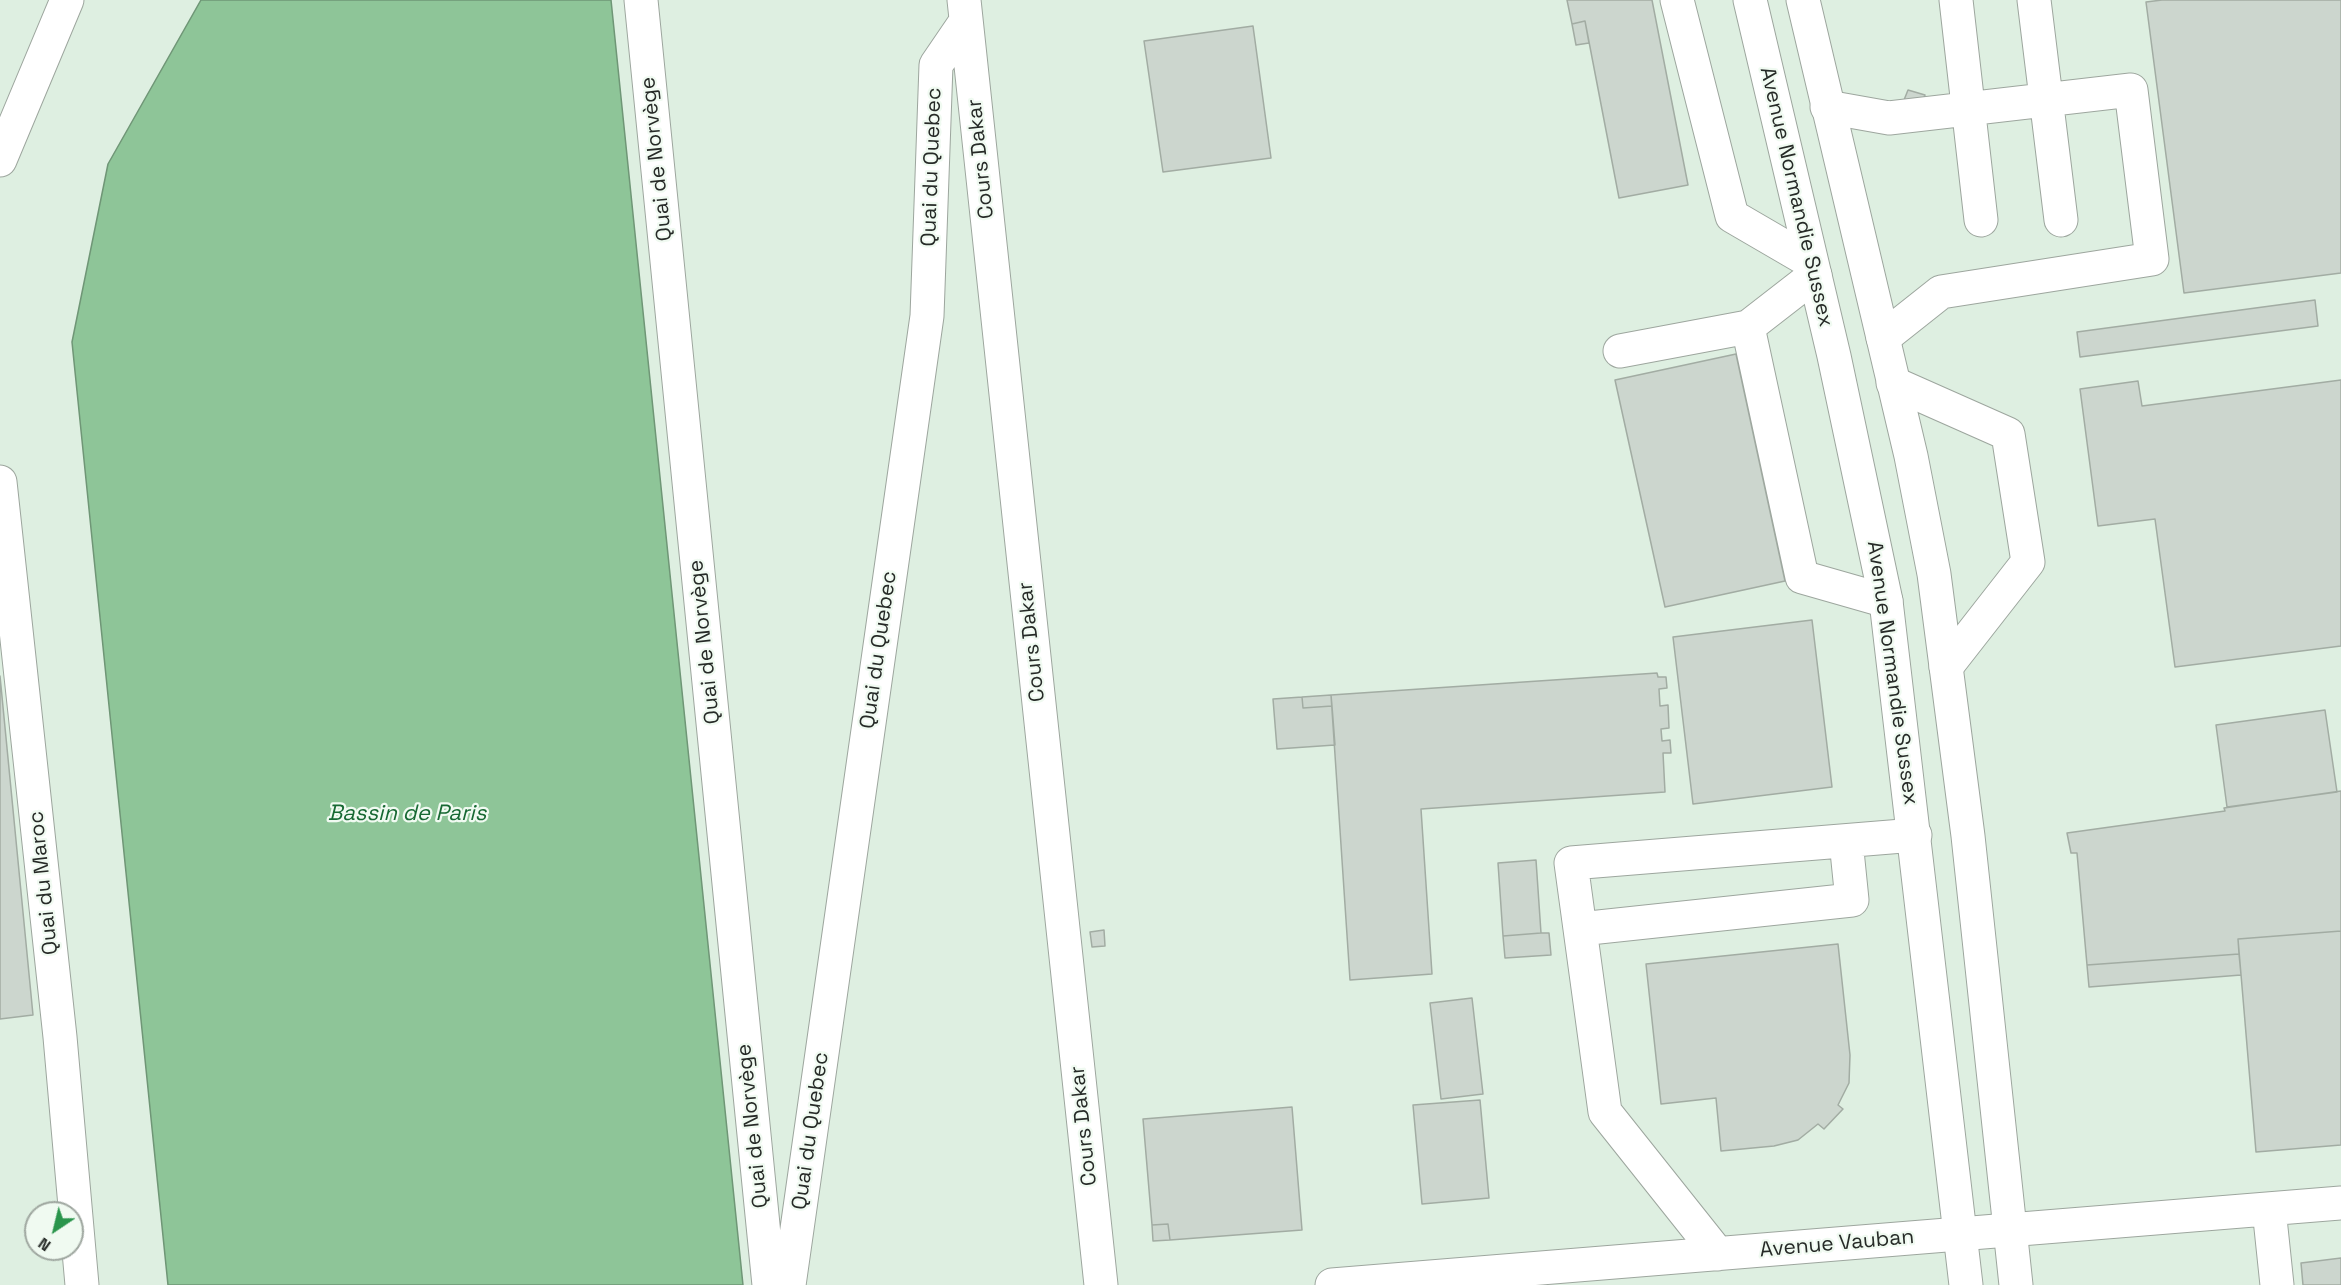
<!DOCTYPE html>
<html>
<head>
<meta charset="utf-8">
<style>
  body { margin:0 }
  #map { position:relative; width:2341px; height:1285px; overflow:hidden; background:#f0faf1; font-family:"Space Grotesk",sans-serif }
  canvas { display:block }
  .north { position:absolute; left:24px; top:1201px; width:60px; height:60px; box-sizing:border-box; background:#f0faf1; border:2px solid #9fa7a0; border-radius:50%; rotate:215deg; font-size:16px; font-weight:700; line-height:24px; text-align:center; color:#262a27 }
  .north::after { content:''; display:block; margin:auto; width:21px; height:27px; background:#2a954c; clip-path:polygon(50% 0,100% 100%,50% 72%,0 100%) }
</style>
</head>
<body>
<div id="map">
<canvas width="2341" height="1285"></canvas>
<div class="north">N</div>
</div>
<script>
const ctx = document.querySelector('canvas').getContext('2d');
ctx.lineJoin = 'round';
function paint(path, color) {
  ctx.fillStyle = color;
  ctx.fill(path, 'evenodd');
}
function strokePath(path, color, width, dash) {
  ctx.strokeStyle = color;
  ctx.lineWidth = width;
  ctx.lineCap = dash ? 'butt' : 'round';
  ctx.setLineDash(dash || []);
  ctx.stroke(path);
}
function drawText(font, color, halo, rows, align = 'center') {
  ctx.font = font + ' "Space Grotesk",sans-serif';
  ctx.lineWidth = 4.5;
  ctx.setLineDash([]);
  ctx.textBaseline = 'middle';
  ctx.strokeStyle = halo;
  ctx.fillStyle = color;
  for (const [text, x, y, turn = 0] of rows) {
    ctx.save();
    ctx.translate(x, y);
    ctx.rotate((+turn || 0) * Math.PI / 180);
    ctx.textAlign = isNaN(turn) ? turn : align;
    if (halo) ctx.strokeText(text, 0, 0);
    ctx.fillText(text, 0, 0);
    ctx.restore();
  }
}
const built = new Path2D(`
  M0 0H201L108 164 72 342 168 1285H0ZM36 1213H72V1249H36Z
  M611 0H2341V1285H743Z`);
const water = new Path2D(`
  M201 0H611L743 1285H168L72 342 108 164Z`);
const building = new Path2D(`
  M1567 0H1652L1688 185 1619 198 1585 21 1572 24Z
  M2162 0H2341V273L2184 293 2146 2Z
  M1585 21 1589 43 1576 45 1572 24Z
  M1253 26 1271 158 1163 172 1144 41Z
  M1908 90 1925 95 1922 105 1904 100Z
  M2315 300 2318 326 2080 357 2077 332Z
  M1736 354 1785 581 1665 607 1615 380Z
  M2341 380V646L2175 667 2155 519 2098 526 2080 389 2138 381 2142 406Z
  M1812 620 1832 787 1693 804 1673 637Z
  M1657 673 1658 677H1666L1667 688 1659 689 1660 706 1668 705 1669 728 1661 729 1662 741 1670 740 1671 753H1663L1665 792 1421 809 1432 974 1350 980 1331 695Z
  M0 676 33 1015 0 1019Z
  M1331 695 1332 706 1303 708 1302 697Z
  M1302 697 1303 708 1332 706 1335 745 1277 749 1273 699Z
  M2325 710 2337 792 2227 807 2216 725Z
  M2341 791V931L2238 939 2239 954 2087 965 2077 853H2071L2067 833 2225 811 2224 808Z
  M1536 860 1541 933 1503 936 1498 863Z
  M1104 930 1105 946 1092 947 1090 932Z
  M2341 931V1145L2256 1152 2238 939Z
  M1541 933H1549L1551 955 1505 958 1503 936Z
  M1838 944 1850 1055 1849 1083 1838 1105 1843 1109 1824 1129 1818 1124 1798 1140 1774 1146 1721 1151 1716 1098 1661 1104 1646 964Z
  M2239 954 2241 975 2089 987 2087 965Z
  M1472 998 1483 1094 1441 1099 1430 1003Z
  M1480 1100 1489 1198 1422 1204 1413 1105Z
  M1292 1107 1302 1230 1170 1240 1168 1224 1152 1225 1143 1119Z
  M1168 1224 1170 1240 1153 1241 1152 1225Z
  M2341 1258V1285H2303L2301 1263Z`);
const minor = new Path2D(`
  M641 0 769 1285
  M964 0 1101 1285
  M1677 0 1732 216 1811 262
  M1956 0 1981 220
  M2034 0 2061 220
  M1827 107 1889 118 2131 90 2152 259 1941 292 1883 338
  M0 160 67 0
  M1815 275 1748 327 1802 577 1886 601
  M1620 351 1748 327
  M1893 383 2008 434 2028 562 1946 667
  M0 482 60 1037 82 1285
  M1580 929 1852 900 1846 841
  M2269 1209 2277 1285
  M1718 1254 1605 1112 1571 863 1915 835
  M789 1285 927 316 936 65 966 21
  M1332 1285 2341 1203`);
const major = new Path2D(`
  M1750 0 1834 356 1886 601 1966 1285
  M1803 0 1911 456 1934 574 1968 836 2016 1285`);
const streetNames = [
  ["Quai de Norvège",657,159,-96],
  ["Cours Dakar",981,159,-96],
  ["Quai du Quebec",932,167,-88],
  ["Avenue Normandie Sussex",1796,197,77],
  ["Quai de Norvège",705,642,-96],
  ["Cours Dakar",1032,642,-96],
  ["Quai du Quebec",879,650,-82],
  ["Avenue Normandie Sussex",1892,673,82],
  ["Quai du Maroc",44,883,-96],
  ["Quai de Norvège",753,1126,-96],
  ["Cours Dakar",1084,1126,-96],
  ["Quai du Quebec",811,1131,-82],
  ["Avenue Vauban",1837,1244,-5]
];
const waterNames = [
  ["Bassin de Paris",407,814]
];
paint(built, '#deefe1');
paint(water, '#8ec598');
strokePath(water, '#6f9676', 1.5);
paint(building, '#ccd6ce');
strokePath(building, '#a2aca3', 1.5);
strokePath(minor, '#9da69e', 35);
strokePath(major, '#9da69e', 35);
strokePath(minor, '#fff', 33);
strokePath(major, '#fff', 33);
drawText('21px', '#262a27', '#f0faf1', streetNames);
drawText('italic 22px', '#176933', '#f0faf1', waterNames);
</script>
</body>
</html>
